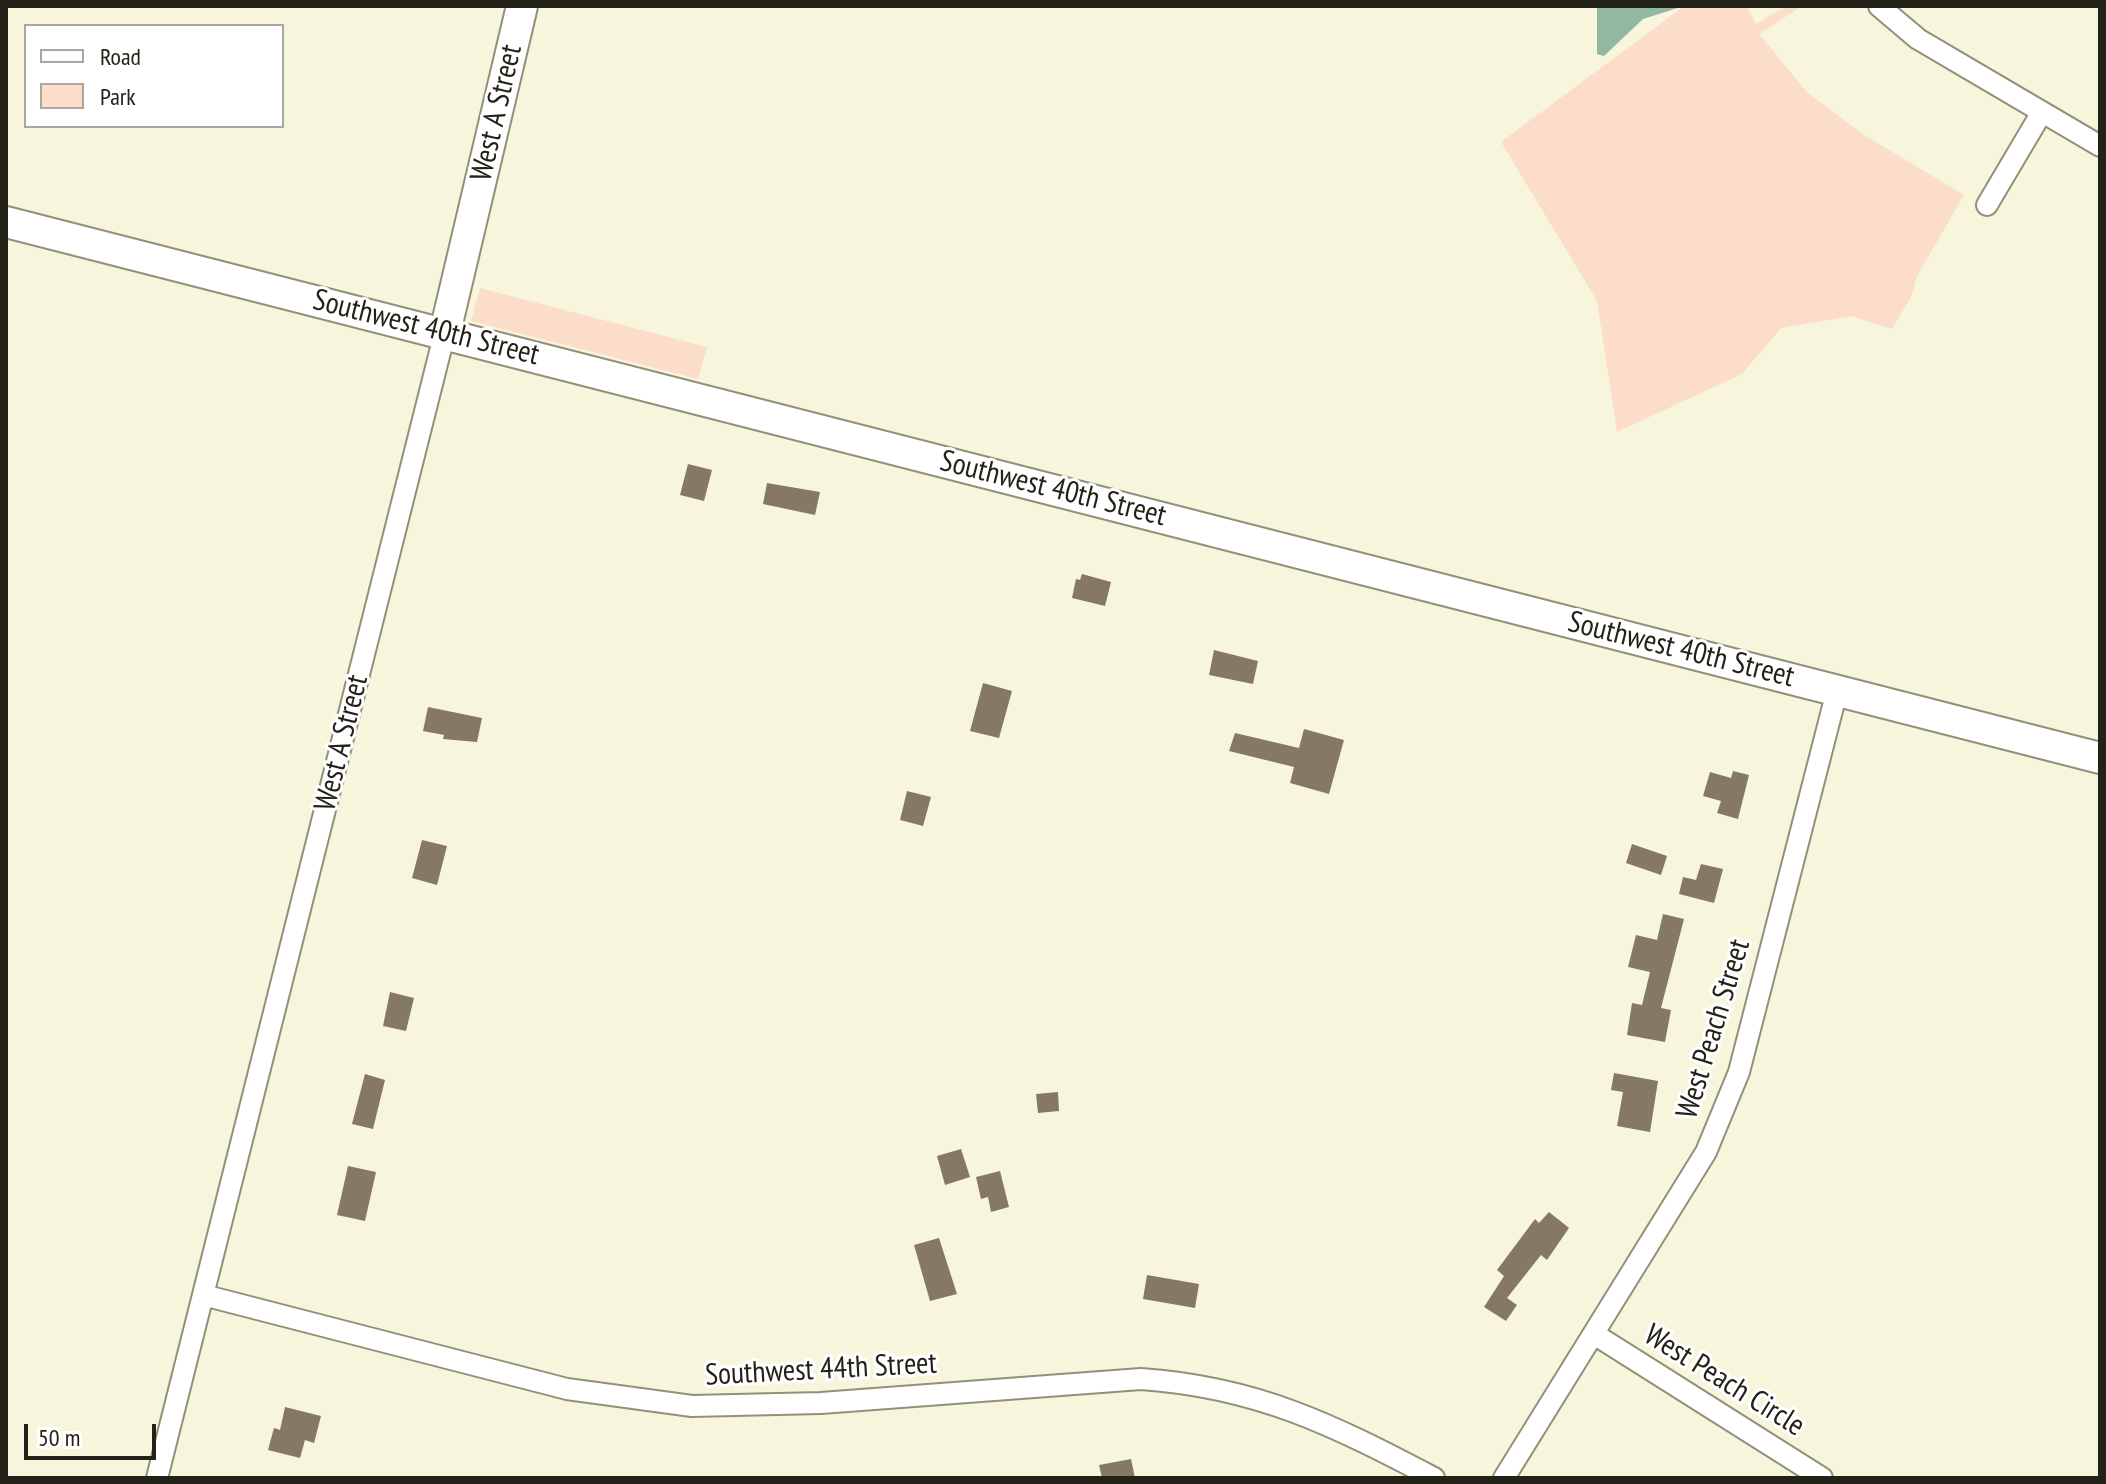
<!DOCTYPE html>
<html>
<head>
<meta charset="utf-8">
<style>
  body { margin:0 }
  #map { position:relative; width:2106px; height:1484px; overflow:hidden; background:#f7f6dd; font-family:"PT Sans Narrow",sans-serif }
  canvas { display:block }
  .frame { position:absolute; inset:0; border:8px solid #232219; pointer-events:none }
  .legend { position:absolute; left:24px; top:24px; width:260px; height:104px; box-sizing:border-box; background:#fff; border:2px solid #a7a7a3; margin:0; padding:10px 14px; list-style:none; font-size:24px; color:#232219 }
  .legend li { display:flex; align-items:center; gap:16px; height:40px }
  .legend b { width:40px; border:2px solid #a7a7a3 }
  .scale { position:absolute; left:24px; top:1424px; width:132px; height:36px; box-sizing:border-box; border:4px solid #232219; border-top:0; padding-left:10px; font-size:24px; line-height:28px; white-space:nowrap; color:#232219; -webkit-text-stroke:6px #fff; paint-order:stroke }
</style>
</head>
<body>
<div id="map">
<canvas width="2106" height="1484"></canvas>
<div class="frame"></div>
<ul class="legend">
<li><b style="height:10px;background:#fff"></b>Road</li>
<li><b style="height:22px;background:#fcddca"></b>Park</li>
</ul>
<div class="scale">50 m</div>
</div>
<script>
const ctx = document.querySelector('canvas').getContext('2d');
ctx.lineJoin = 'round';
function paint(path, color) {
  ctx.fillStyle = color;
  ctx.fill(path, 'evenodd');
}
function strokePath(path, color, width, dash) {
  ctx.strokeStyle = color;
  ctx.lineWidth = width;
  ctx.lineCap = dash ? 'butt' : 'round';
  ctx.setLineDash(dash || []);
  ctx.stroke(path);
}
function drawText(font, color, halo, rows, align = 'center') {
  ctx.font = font + ' "PT Sans Narrow",sans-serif';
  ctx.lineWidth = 6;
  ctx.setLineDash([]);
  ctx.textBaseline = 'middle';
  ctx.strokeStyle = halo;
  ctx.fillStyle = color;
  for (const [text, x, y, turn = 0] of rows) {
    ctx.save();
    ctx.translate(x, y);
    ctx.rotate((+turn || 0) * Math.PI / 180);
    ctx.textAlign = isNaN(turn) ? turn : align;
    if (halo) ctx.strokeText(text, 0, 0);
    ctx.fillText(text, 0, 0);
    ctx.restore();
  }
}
const green = new Path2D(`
  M1684 6H1747L1756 24 1786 6H1802L1759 34 1807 92 1864 135 1964 195 1917 276 1911 297 1892 329 1851 316 1781 328 1742 374 1617 432 1597 301 1501 142Z
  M480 288 707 347 698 379 471 321Z`);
const water = new Path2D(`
  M1597 6H1684L1643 19 1604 56 1597 54Z`);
const building = new Path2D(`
  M688 464 712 470 704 501 680 495Z
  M767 483 820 492 815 515 763 504Z
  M1082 574 1111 582 1105 606 1072 598 1076 579 1080 580Z
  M1214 650 1258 661 1253 684 1209 675Z
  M983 683 1012 691 999 738 970 731Z
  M428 707 482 718 477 742 443 739 444 735 423 731Z
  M1304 729 1344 740 1329 794 1290 783 1294 767 1229 751 1235 733 1299 748Z
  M1733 771 1749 775 1738 819 1717 813 1721 801 1703 796 1710 772 1731 778Z
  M907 791 931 797 923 826 900 820Z
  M422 840 447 846 437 885 412 878Z
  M1632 844 1667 856 1661 875 1626 863Z
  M1701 864 1723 869 1714 903 1679 894 1683 877 1696 880Z
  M1663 914 1684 919 1661 1008 1671 1010 1665 1042 1627 1035 1632 1003 1642 1005 1650 972 1628 967 1636 935 1657 940Z
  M390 992 414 998 406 1031 383 1026Z
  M1614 1073 1658 1081 1650 1132 1617 1126 1623 1092 1611 1090Z
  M365 1074 385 1080 373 1129 352 1124Z
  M1058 1092 1059 1111 1038 1113 1036 1094Z
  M961 1149 970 1177 945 1185 937 1156Z
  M348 1166 376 1172 365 1221 337 1215Z
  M1000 1171 1009 1207 991 1212 988 1197 981 1199 976 1177Z
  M1549 1212 1569 1228 1547 1260 1541 1255 1507 1298 1517 1305 1506 1321 1484 1307 1504 1276 1497 1270 1535 1219 1539 1223Z
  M939 1238 957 1294 930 1301 914 1245Z
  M1147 1275 1199 1284 1195 1308 1143 1299Z
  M285 1407 321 1416 314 1443 305 1440 300 1458 268 1450 274 1428 280 1430Z
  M1131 1459 1135 1478H1102L1099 1465Z`);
const minor = new Path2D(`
  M1879 6 1918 39 2100 146
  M1987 205 2042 112
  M203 1295 567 1389 692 1406 821 1403 1141 1379C1257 1387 1333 1425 1434 1478
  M1594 1334 1822 1478
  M157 1478 445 332
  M1504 1478 1706 1152 1739 1072 1837 691`);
const secondary = new Path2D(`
  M6 222 2100 758
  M445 332 522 6`);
const streetNames = [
  ["West A Street",497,113,-77],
  ["Southwest 40th Street",426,328,14],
  ["Southwest 40th Street",1053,489,14],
  ["Southwest 40th Street",1681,650,14],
  ["West A Street",342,743,-76],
  ["West Peach Street",1714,1029,-73],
  ["Southwest 44th Street",821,1370,-3],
  ["West Peach Circle",1724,1381,32]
];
paint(green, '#fcddca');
paint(water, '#91b99f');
paint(building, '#857865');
strokePath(minor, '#929079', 24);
strokePath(secondary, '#929079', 34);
strokePath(minor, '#fff', 20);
strokePath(secondary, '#fff', 30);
drawText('30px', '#232219', '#fff', streetNames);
</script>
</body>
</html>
